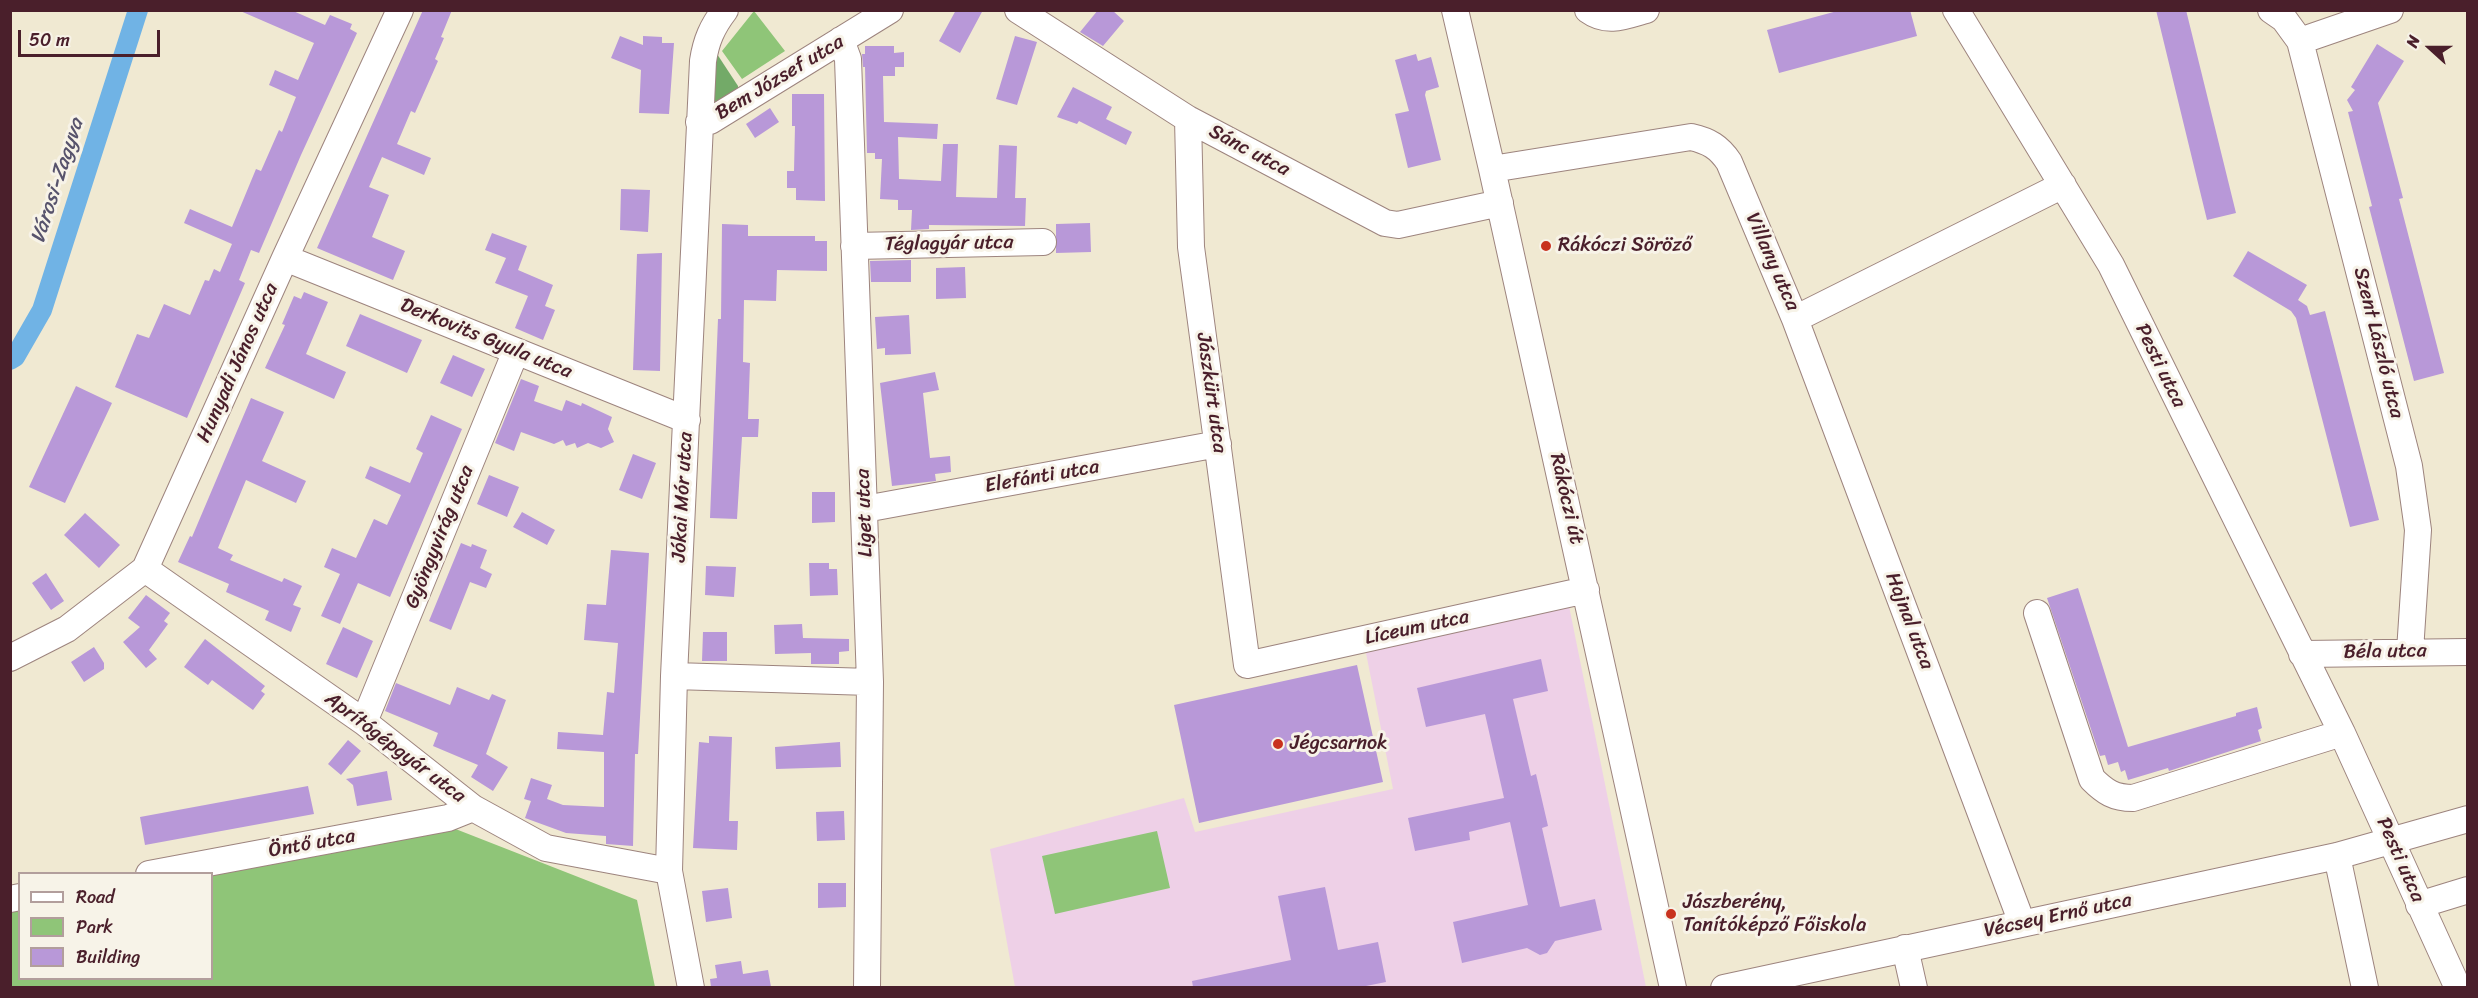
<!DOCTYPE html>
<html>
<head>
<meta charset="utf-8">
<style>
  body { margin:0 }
  #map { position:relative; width:2478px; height:998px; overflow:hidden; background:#f0e9d2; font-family:Sriracha,sans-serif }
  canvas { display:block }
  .frame { position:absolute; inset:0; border:12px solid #4a1f2b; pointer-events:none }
  .legend { position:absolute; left:18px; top:872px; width:195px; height:108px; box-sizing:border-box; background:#f7f3e8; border:2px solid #b29e9c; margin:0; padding:8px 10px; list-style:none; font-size:18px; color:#4a1f2b }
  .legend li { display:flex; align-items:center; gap:12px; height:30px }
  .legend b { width:30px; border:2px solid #b29e9c }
  .north { position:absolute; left:2400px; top:18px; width:60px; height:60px; -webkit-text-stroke:4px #f7f3e8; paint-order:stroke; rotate:291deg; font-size:16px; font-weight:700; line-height:24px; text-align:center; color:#4a1f2b }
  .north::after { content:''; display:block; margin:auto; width:21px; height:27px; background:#4a1f2b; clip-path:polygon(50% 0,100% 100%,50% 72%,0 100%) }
  .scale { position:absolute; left:18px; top:30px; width:142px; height:27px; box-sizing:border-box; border:3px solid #4a1f2b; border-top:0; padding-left:8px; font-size:18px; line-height:21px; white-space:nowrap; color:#4a1f2b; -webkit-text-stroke:4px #f7f3e8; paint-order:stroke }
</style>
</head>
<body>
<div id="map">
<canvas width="2478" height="998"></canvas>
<div class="frame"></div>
<ul class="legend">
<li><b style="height:8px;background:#fff"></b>Road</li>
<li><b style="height:16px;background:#8fc578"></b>Park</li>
<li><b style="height:16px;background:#b898d8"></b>Building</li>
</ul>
<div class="north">N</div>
<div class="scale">50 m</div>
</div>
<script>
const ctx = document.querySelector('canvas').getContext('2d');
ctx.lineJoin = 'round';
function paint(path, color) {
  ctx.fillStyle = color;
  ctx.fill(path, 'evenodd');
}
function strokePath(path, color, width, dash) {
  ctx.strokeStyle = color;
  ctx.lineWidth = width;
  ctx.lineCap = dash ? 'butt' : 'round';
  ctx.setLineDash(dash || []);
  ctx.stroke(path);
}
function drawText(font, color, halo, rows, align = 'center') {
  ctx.font = font + ' Sriracha,sans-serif';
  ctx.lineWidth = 6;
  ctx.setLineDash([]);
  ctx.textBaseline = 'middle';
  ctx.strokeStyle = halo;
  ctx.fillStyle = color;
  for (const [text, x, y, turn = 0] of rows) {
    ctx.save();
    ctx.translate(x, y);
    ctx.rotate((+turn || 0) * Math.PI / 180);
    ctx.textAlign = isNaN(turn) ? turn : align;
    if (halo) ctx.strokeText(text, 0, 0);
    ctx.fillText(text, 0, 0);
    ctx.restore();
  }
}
const built = new Path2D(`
  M1569 606 1646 987H1015L990 849 1184 798 1195 832 1393 789 1365 648Z`);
const green = new Path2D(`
  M754 11 785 51 742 79 722 51Z
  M453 828 637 900 655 987H11L10 912 19 910 20 978H212V874Z
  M1157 831 1170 888 1055 914 1042 856Z`);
const forest = new Path2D(`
  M717 54 738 86V92L714 110 707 71Z`);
const canal = new Path2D(`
  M10 360 15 357 42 310 138 10`);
const building = new Path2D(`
  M238 10H291L325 25 330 15 352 24 350 29 357 33 301 155 259 253 251 250 239 280 245 283 187 418 115 387 137 334 149 338 164 304 190 315 205 280 209 281 214 269 220 272 232 244 184 223 190 209 232 227 256 169 261 171 279 130 282 132 296 97 269 85 275 70 298 80 314 43Z
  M423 10H452L441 37 444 38 435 59 438 61 415 113 411 111 397 144 431 158 424 175 382 157 369 187 389 195 372 237 405 251 393 280 317 248Z
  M956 10H983L960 53 939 41Z
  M1098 10H1112L1124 21 1103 46 1080 32Z
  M1841 10H1910L1917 36 1779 73 1767 30Z
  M2156 10H2186L2236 213 2207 220Z
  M620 36 643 45V36L662 37V43H674L669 114 639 113 641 70 611 58Z
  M1015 36 1037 42 1017 105 996 99Z
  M2377 44 2404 61 2378 103 2403 198 2399 199 2444 373 2414 381 2369 207 2372 206 2348 112 2353 111 2347 100 2355 90 2351 87Z
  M865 46H894V53L904 52V67H895V76H883L884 122 938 124 937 139 898 137 899 179 941 181 943 144H958L956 197 997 198 999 145 1017 146 1015 198H1026L1025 226 929 225V229L911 230 912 210H898V200L880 199 882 159H875V153H867L865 67H863L862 54H865Z
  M1416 54 1418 61 1431 57 1439 87 1426 91 1425 95 1441 160 1408 168 1395 114 1409 111 1395 60Z
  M1073 87 1112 107 1106 119 1132 132 1126 145 1079 121 1077 124 1057 117Z
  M792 94H824L825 201 796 200V188H787V171H794L795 126H792Z
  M770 108 779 122 755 138 746 124Z
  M621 189 650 190 648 232 620 230Z
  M1090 223 1091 252 1056 253V224Z
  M722 224 748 225V236H815V241H827V271L777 270 776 301 744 300 743 362 750 363 748 419H759L758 437H742L737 519 710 518 718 319H721Z
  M492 233 527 246 518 270 553 285 545 306 555 310 543 340 515 328 528 296 495 283 506 258 485 250Z
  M2248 251 2307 285 2298 300 2307 306 2310 315 2325 311 2379 520 2350 527 2296 318 2291 311 2233 276Z
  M662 253 660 371 633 370 637 254Z
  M911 260V282H871L870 261Z
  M965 267 966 298 936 299V268Z
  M304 292 328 302 306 354 346 372 334 399 265 368 285 325 282 324 294 296 301 299Z
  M360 314 422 340 407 373 346 346Z
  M909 315 911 354 885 355V348L877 349 875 317Z
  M453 355 485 369 472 397 440 383Z
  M935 372 939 390 923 393 930 458 950 456 951 472 935 474 936 481 892 486 880 383Z
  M521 379 539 386 534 401 562 411 566 400 581 406 582 403 612 417 608 429 614 442 601 448 588 443 577 448 575 443 566 446 563 440 554 444 521 432 514 451 495 443Z
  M76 386 112 403 65 503 29 487Z
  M251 398 284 412 262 461 306 481 296 503 246 480 218 548 233 555 230 560 282 582 284 578 302 586 293 605 301 608 291 632 265 620 269 611 226 592 229 584 178 562 190 536 192 537Z
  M431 415 462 429 390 597 358 583 340 624 321 616 340 574 324 567 332 548 356 558 374 519 387 525 401 495 365 478 370 466 410 483 423 453 416 449Z
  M633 454 656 463 642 499 619 490Z
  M489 475 519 487 507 517 477 504Z
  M812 492H835V522L812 523Z
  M522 512 555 530 547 545 513 527Z
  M85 513 120 545 99 568 64 535Z
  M461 543 471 547 472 544 487 550 480 568 492 574 486 588 470 582 451 630 429 621Z
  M611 550 649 553 638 754H635L633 846 606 844V836L566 833 525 818 531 801 524 799 531 778 552 785 547 799 563 805 604 807V752L557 749 558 732 603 735 607 692 614 693 618 643 584 640 587 604 606 605Z
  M809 563H829V569H837L838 595 810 596Z
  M706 566 736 567 734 597 705 595Z
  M46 573 64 601 51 610 32 583Z
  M2078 588 2128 747 2236 716V713L2257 707 2262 728 2258 730 2261 741 2169 771 2168 768 2128 780 2125 770 2121 772 2118 762 2108 765 2105 755 2100 756 2047 598Z
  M146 595 170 613 164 621 168 624 149 650 157 659 146 668 123 642 140 627 128 618Z
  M802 624 803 638 849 639V651L839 652V664H811V653L775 654 774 625Z
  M343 627 373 641 357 678 326 664Z
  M703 632H727V661H702Z
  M205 639 265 686 261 691 265 694 253 710 212 680 208 685 184 667Z
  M94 647 104 663V669L84 682 71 662Z
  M1541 659 1548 691 1513 699 1531 776 1536 774 1548 826 1542 828 1560 907 1595 899 1602 930 1555 941 1547 953 1540 955 1527 948 1462 963 1453 922 1528 905 1510 822 1469 832 1470 840 1415 851 1408 818 1504 798 1485 714 1426 727 1417 688Z
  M1357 665 1383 782 1199 823 1174 705Z
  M396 683 450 705 457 687 489 700 492 694 506 700 486 754 508 767 493 791 471 777 478 765 433 746 438 733 385 711Z
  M709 736 732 737 729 821H738L737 850 693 848 699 742 709 743Z
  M348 740 361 751 341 775 328 764Z
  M840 742 841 767 776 769 775 747Z
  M387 771 392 800 357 806 353 785 346 779Z
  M308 786 314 814 145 845 140 817Z
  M844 811 845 840 817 841 816 812Z
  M818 883H846V907L818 908Z
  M1325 887 1338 950 1378 942 1386 982 1361 987H1193L1192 981 1291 960 1278 896Z
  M728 888 732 918 706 922 702 891Z
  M741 961 743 974 768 970 771 987H711L710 979 717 978 715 965Z`);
const minor = new Path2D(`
  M1018 10 1188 119 1385 223 1398 225 1500 203
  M1455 10 1492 169 1673 988
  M1588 10C1607 24 1625 16 1646 10
  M1956 10 2111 265 2342 733 2458 988
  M2271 10 2284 19 2300 41 2409 466 2418 530 2410 651
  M841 40 848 59 870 682 867 988
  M2300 41 2390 10
  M1188 119 1191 247 1247 665 1586 590
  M699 122 710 121 890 10
  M1492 169 1691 137C1709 141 1719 147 1729 162L1795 319 2022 923
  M854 246 1043 242
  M285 258 687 420
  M1795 319 2063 185
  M865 509 1218 444
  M145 569 364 722 473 808 546 848 669 871
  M2037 613 2092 779C2105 792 2114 798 2133 798L2342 733
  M2302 654 2468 652
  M10 658 67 629 145 569 285 258 400 10
  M674 676 870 682
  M364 722 516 351
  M2337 856 2365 988
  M149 874 448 818 473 808
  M10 899 20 897
  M2419 905 2468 890
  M1905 948 1914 988
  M691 988 669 871 674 676 703 61C706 41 712 27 725 10
  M1724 988 2337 856 2468 819`);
const markers = [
  [1546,246,6,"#c8321e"],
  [1278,744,6,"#c8321e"],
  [1671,914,6,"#c8321e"]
];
const streetNames = [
  ["Bem József utca",780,78,-31],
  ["Sánc utca",1249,151,28],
  ["Téglagyár utca",949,244,-1],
  ["Villany utca",1772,262,66],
  ["Derkovits Gyula utca",486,339,22],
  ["Szent László utca",2378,343,76],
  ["Hunyadi János utca",238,363,-66],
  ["Pesti utca",2160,366,64],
  ["Jászkürt utca",1211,393,82],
  ["Elefánti utca",1042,477,-10],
  ["Jókai Mór utca",683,497,-87],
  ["Rákóczi út",1566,499,77],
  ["Liget utca",865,513,-92],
  ["Gyöngyvirág utca",440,537,-68],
  ["Hajnal utca",1909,621,69],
  ["Líceum utca",1417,628,-12],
  ["Béla utca",2385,652,-1],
  ["Aprítógépgyár utca",395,748,37],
  ["Öntő utca",312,844,-10],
  ["Pesti utca",2400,860,66],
  ["Vécsey Ernő utca",2058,916,-12]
];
const poiNames = [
  ["Rákóczi Söröző",1558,246],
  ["Jégcsarnok",1290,744],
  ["Jászberény,",1683,903],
  ["Tanítóképző Főiskola",1683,926]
];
const waterNames = [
  ["Városi-Zagyva",58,181,-72]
];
paint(built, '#eed0e7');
paint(green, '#8fc578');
paint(forest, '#73aa68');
strokePath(canal, '#70b3e5', 20);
paint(building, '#b898d8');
strokePath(minor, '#9d847e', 28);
strokePath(minor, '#fff', 26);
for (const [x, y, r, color] of markers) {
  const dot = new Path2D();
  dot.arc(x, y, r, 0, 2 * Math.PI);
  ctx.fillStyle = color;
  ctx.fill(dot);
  strokePath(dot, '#f7f3e8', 2);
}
drawText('20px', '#4a1f2b', '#f7f3e8', streetNames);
drawText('20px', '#4a1f2b', '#f7f3e8', poiNames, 'left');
drawText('italic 21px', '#57536c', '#f7f3e8', waterNames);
</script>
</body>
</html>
